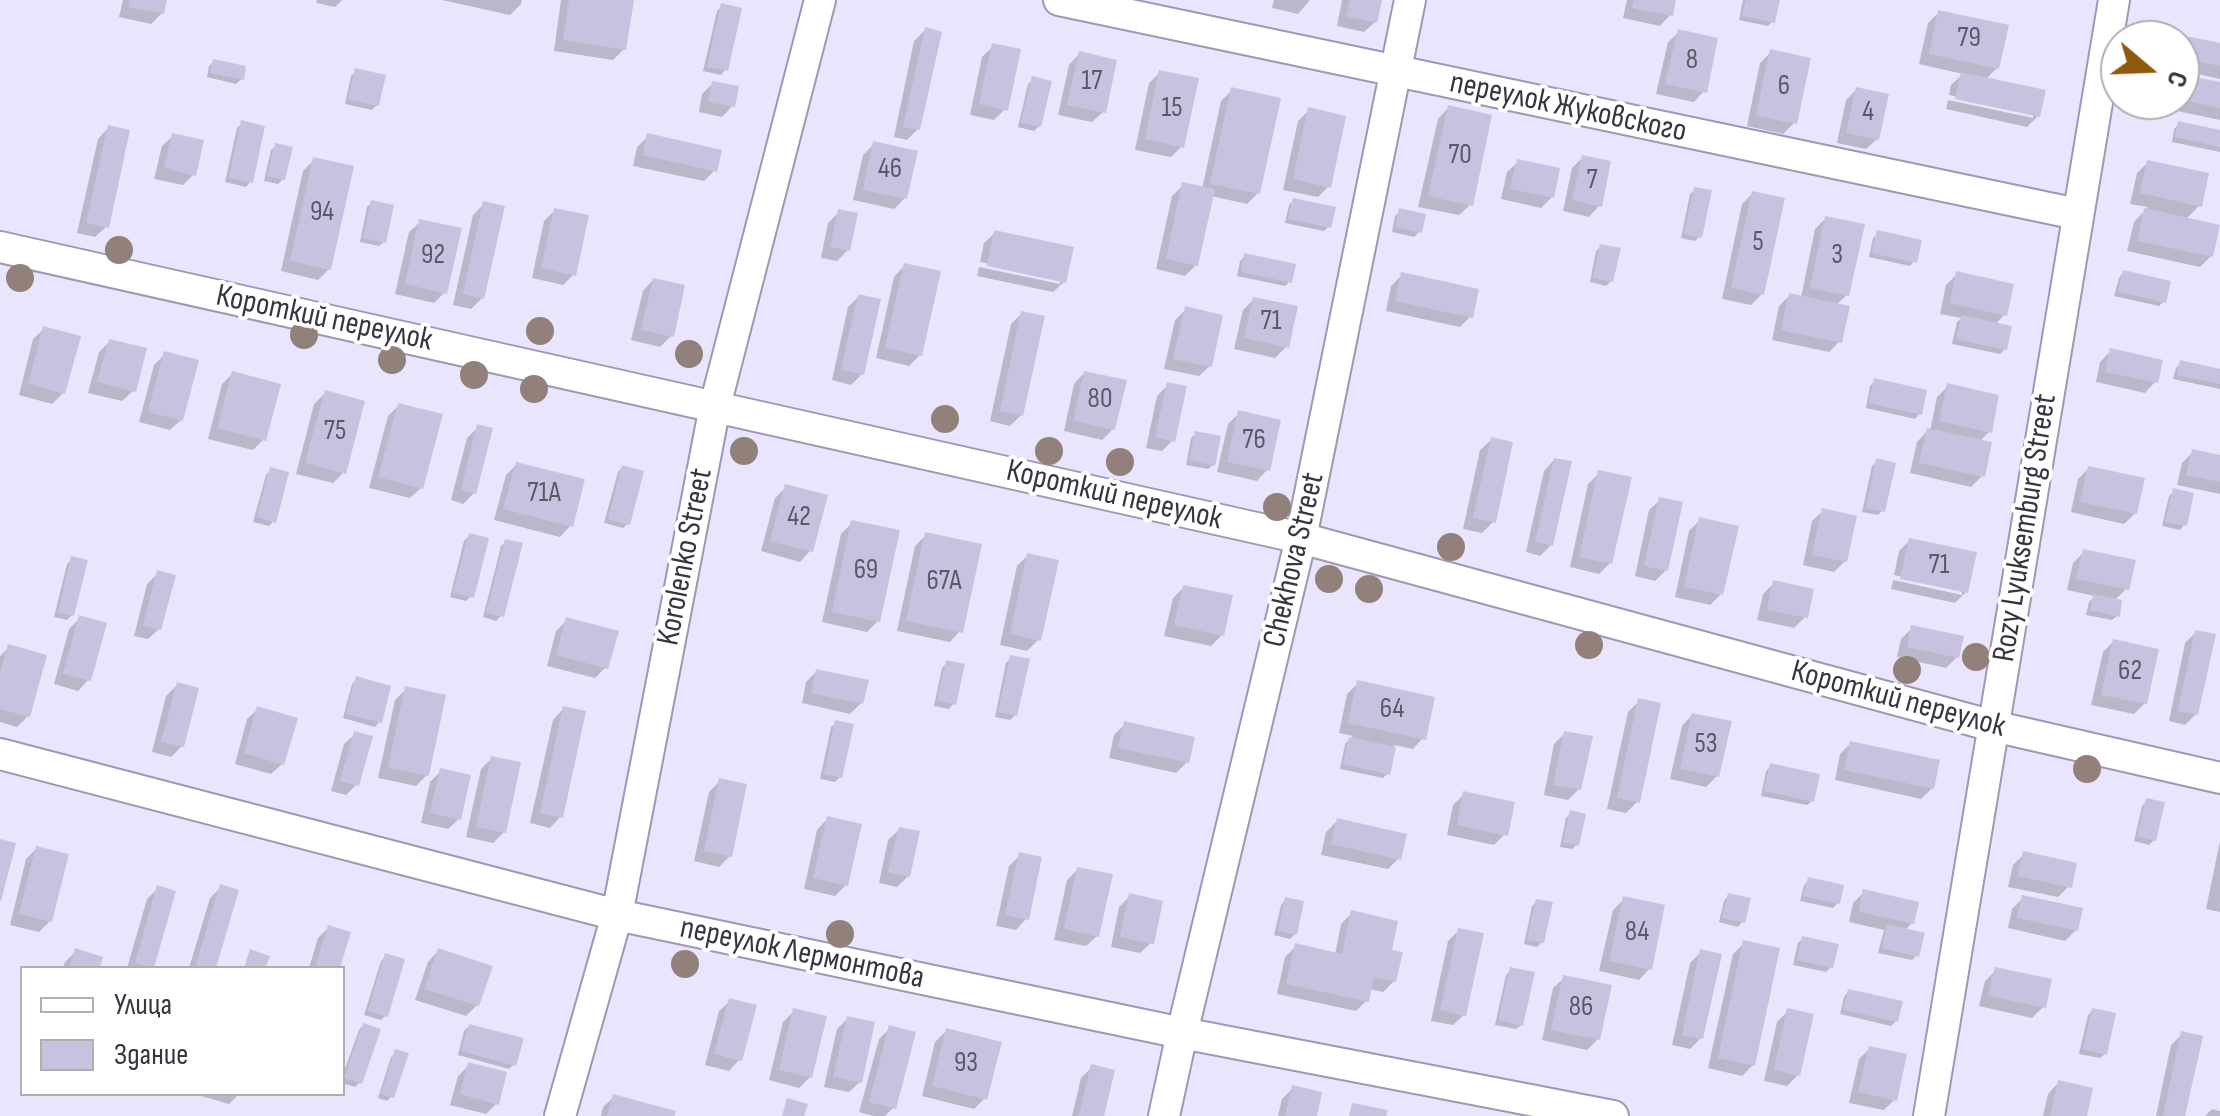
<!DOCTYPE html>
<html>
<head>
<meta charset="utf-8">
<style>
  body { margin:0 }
  #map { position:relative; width:2220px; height:1116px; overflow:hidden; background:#e9e5fd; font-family:"Sofia Sans Condensed",sans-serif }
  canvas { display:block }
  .legend { position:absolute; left:20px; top:966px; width:325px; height:130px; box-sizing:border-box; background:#fff; border:2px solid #afaeb3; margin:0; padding:12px 18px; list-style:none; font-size:30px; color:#383541 }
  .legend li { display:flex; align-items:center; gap:20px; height:50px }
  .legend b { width:50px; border:2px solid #afaeb3 }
  .north { position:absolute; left:2100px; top:20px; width:100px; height:100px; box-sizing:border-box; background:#fff; border:2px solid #afaeb3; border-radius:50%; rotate:109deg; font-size:28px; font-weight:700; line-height:40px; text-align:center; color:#383541 }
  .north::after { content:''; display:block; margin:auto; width:35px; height:45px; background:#8f590e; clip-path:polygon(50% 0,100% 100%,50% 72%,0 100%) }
</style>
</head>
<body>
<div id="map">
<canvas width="2220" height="1116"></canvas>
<ul class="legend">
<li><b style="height:12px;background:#fff"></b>Улица</li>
<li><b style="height:28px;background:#c8c2e0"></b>Здание</li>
</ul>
<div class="north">С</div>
</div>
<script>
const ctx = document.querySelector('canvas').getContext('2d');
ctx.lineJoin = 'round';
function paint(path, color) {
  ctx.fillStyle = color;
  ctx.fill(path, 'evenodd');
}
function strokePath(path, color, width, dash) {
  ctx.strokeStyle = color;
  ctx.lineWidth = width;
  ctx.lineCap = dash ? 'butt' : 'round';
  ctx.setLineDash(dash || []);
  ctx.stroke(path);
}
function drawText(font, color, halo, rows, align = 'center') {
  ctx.font = font + ' "Sofia Sans Condensed",sans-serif';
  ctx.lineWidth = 8;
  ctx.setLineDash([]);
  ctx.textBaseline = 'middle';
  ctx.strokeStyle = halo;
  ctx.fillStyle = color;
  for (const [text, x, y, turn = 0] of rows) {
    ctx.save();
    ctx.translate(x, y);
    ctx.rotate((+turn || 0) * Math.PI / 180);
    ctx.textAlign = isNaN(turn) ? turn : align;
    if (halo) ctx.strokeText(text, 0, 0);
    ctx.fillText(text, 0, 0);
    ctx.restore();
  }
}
const shadow = new Path2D(`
  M123 0H165L162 13 151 24 119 17Z
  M317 0H342L335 7 316 3Z
  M442 0H522L521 4 510 15Z
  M561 0H631L624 49 613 60 554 51Z
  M1274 0H1310L1298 14 1272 8Z
  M1342 0H1380L1375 22 1364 32 1337 26Z
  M1627 0H1674L1670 15 1660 26 1623 18Z
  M1743 0H1777L1772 22 1768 26 1739 20Z
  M722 6 725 70 721 75 703 71 717 11Z
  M1939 12 1997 68 1985 80 2038 116 2027 127 1946 109 1948 100 2033 118V113L1949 95 1951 85 1963 74 1919 64 1928 23Z
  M925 30 918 129 907 140 894 137 914 41Z
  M1679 32 1704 91 1694 102 1656 94 1668 42Z
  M2172 35 2220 46V79L2180 70V40H2167Z
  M993 46 1005 109 994 120 970 115 982 57Z
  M1771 52 1794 123 1783 134 1747 126 1760 63Z
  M1079 54 1103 112 1092 122 1058 115 1069 65Z
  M214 61 241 79 236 84 207 77 209 66Z
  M356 71 377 105 372 110 345 104 351 76Z
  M1160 72 1182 146 1171 157 1135 150 1149 83Z
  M2180 76 2220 85V120L2163 108 2164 100H2180Z
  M1033 79 1039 126 1034 131 1018 127 1028 84Z
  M713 83 732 106 722 117 699 112 702 94Z
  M1857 89 1877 139 1866 149 1837 143 1846 100Z
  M1232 90 1258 193 1247 204 1211 196 1196 265 1185 276 1156 269 1172 196 1183 185 1202 189 1221 101Z
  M1448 108 1470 205 1459 215 1418 207 1438 119Z
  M1309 110 1329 186 1318 197 1283 190 1298 121Z
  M242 123 250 182 246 187 225 182 237 128Z
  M2179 124 2220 133V152L2172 142 2174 129Z
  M108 128 106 227 95 237 77 233 98 139Z
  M173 136 194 174 183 185 154 179 162 146Z
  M648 136 715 170 704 181 633 166 637 147Z
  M874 144 905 198 894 209 853 200 863 155Z
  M276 146 283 179 278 184 264 181 271 150Z
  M1582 158 1599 206 1589 217 1563 211 1572 168Z
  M314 160 329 269 318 280 281 271 303 171Z
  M1518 162 1552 197 1541 208 1501 199 1507 172Z
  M2148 162 2200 205 2185 220 2211 256 2200 267 2127 251 2134 222 2148 207 2130 204 2137 173Z
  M1695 189 1700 236 1695 241 1681 238 1690 194Z
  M1753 193 1762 294 1751 305 1722 299 1742 204Z
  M1294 200 1329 226 1324 231 1285 223 1289 205Z
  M372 202 384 242 379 246 360 242 367 207Z
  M484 204 482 298 471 309 453 305 473 215Z
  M555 210 574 274 563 285 532 278 544 221Z
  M1400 211 1419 232 1414 237 1392 232 1395 216Z
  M839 212 848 250 837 261 821 258 828 223Z
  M1826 218 1847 295 1836 305 1839 342 1829 352 1772 340 1779 306 1790 295 1801 298 1815 229Z
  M420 222 445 292 434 303 395 294 409 232Z
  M995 233 1064 282 1053 292 977 276 979 267 1060 284V279L980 262 984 243Z
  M1878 233 1914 261 1910 266 1869 257 1873 238Z
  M1601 246 1611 281 1606 286 1590 282 1596 251Z
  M1245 256 1290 281 1285 286 1237 276 1240 261Z
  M904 266 920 355 909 366 876 358 894 277Z
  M2123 273 2164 301 2159 306 2114 296 2119 278Z
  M1957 274 2005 314 1995 325 2005 349 2000 354 1952 344 1957 322 1962 318 1940 314 1946 285Z
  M1402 275 1470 317 1460 327 1386 311 1391 286Z
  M653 280 671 336 660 347 631 340 643 291Z
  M859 296 862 374 851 385 832 380 848 307Z
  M1254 299 1286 347 1275 358 1234 349 1243 310Z
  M1186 309 1210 366 1199 376 1164 369 1175 320Z
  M1022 313 1021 415 1010 426 990 421 1011 324Z
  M44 329 63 393 52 404 19 395 33 339Z
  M110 341 133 391 122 401 88 393 99 352Z
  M2111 351 2155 382 2145 393 2096 382 2100 362Z
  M165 354 181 420 170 430 139 422 154 365Z
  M2181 363 2220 371V389L2173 379 2176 368Z
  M1084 373 1113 429 1102 440 1064 431 1074 384Z
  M232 374 264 439 253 450 208 439 222 384Z
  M1875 381 1919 414 1915 419 1866 408 1870 386Z
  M1168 385 1173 440 1162 451 1146 448 1157 396Z
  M1948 386 1990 431 1979 442 1982 476 1971 487 1910 473 1917 442 1927 431H1930L1937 397Z
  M325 393 344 472 333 483 296 474 314 404Z
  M399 405 421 488 410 498 369 488 388 416Z
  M1239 413 1267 470 1257 481 1217 472 1228 424Z
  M478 427 474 493 463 504 451 500 467 438Z
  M1196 433 1213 465 1208 469 1186 465 1191 438Z
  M1491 440 1493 522 1482 533 1463 529 1480 450Z
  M2193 452 2220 458V494L2177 485 2182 463Z
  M1554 460 1551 545 1540 556 1526 552 1544 471Z
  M1877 461 1883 510 1878 515 1862 512 1872 466Z
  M517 464 570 526 560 537 494 520 506 475Z
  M622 467 628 523 623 528 604 523 618 472Z
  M2089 468 2135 513 2124 524 2071 512 2078 479Z
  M271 470 274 521 269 526 253 522 266 475Z
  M1599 473 1610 563 1599 574 1570 567 1588 484Z
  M786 487 810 551 800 562 761 551 775 498Z
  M2174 491 2184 525 2180 530 2162 526 2169 496Z
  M1660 500 1666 570 1655 581 1635 576 1649 510Z
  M1823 511 1845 561 1834 572 1803 565 1812 521Z
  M1700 520 1721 594 1710 605 1675 597 1689 531Z
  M852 523 878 621 867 632 822 622 841 534Z
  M926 535 960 631 950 642 897 631 915 546Z
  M469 536 471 596 466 601 450 597 464 541Z
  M1910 540 1966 592 1955 603 1891 589 1893 580 1962 595V589L1894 575 1899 551Z
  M506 541 501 616 496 621 483 617 501 546Z
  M2084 552 2126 589 2114 601 2117 616 2112 620 2086 615 2089 602 2095 596 2067 590 2073 563Z
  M1028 555 1038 640 1027 651 1000 645 1017 566Z
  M72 559V615L67 620 54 617 67 564Z
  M158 573 159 629 148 639 134 636 147 584Z
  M1774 583 1805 617 1794 628 1757 620 1763 594Z
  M1184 587 1222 635 1211 646 1164 636 1173 598Z
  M80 618 88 680 78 691 54 684 69 629Z
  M567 620 606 667 595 678 547 666 556 631Z
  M1912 628 1957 657 1946 668 1897 657 1901 639Z
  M2196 632V714L2185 725 2169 721 2185 643Z
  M2113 642 2145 703 2134 714 2091 705 2103 652Z
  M9 647 28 716 17 727 0 722V656Z
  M1011 658 1015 715 1010 720 995 717 1006 663Z
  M947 663 953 704 949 709 934 706 942 668Z
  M817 671 861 703 850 714 802 703 806 682Z
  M357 679 379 722 375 727 343 718 352 684Z
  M1358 683 1423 738 1413 749 1394 745 1388 773 1383 778 1340 769 1345 744 1353 736 1339 733 1347 694Z
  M177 685 182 746 171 757 152 752 166 696Z
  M406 689 427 775 416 786 378 778 395 700Z
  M1639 701 1637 802 1626 813 1607 809 1628 712Z
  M258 709 282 764 271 774 235 764 247 719Z
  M563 709 560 817 550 828 530 823 553 720Z
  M1692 715 1717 776 1706 787 1670 779 1682 726Z
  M836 723 840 777 835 782 820 779 831 727Z
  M1125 724 1187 762 1176 773 1109 758 1114 735Z
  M1565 733 1579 789 1568 800 1544 795 1554 744Z
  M355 734 357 784 346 795 331 791 344 744Z
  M1851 743 1932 788 1921 799 1835 780 1840 754Z
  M492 758 504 832 493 843 466 837 481 769Z
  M1771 766 1812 801 1807 805 1761 796 1766 771Z
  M441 771 459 819 448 829 421 823 430 782Z
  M720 781 730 856 719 867 694 861 709 792Z
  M1464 794 1505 834 1494 845 1447 835 1453 805Z
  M2147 801 2154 840 2149 845 2134 841 2142 806Z
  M1571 813 1577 844 1572 849 1560 847 1566 818Z
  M827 819 846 885 835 896 804 889 817 830Z
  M1337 821 1399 858 1388 869 1321 855 1326 832Z
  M899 830 908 876 897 887 879 883 888 840Z
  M2220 841V912L2206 909Z
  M37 848 50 921 39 932 10 925 26 859Z
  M2024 854 2069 886 2058 897 2008 887 2013 865Z
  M1020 855 1026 919 1016 930 996 926 1009 866Z
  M1078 869 1097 936 1086 946 1054 940 1067 880Z
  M1809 880 1838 903 1833 908 1800 901 1804 885Z
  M221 887 236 891 214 968H189L210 898Z
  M158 888 152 967 127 968 147 899Z
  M1864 892 1912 923 1904 931 1917 955 1912 960 1878 953 1884 930 1849 922 1853 903Z
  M1130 896 1151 943 1140 953 1111 947 1119 907Z
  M1728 896 1742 922 1738 927 1719 922 1724 901Z
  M2023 898 2076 930 2065 941 2008 928 2012 909Z
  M1624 899 1649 969 1639 980 1599 971 1613 910Z
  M1285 900 1295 934 1290 939 1274 935 1281 905Z
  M1537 901 1542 942 1537 947 1524 944 1532 906Z
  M1352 913 1389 952 1394 981 1383 992 1369 989 1367 1000 1356 1011 1277 994 1285 957 1296 946 1335 955 1341 924Z
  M329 927 348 933 337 968H309L318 938Z
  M1459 930 1464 1015 1453 1025 1431 1021 1448 941Z
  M1803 938 1831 967 1826 972 1793 965 1798 943Z
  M1744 943 1753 1065 1742 1076 1708 1068 1733 954Z
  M76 951 100 959 97 968H63L65 962Z
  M438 951 477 1005 466 1016 415 1000 428 962Z
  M1701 952V1038L1690 1049 1672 1045 1690 963Z
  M386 956V1015L381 1020 364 1015 381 961Z
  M1511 970 1521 1025 1516 1029 1495 1025 1506 975Z
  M1996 970 2043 1007 2032 1018 1979 1006 1985 981Z
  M1564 978 1598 1039 1587 1050 1542 1040 1553 988Z
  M1848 992 1896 1021 1891 1026 1840 1014 1844 997Z
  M730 1001 739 1060 729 1071 705 1065 719 1011Z
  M2093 1010 2105 1054 2100 1058 2079 1054 2088 1015Z
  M794 1011 810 1077 799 1088 769 1080 783 1022Z
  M1788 1011 1798 1075 1787 1086 1764 1081 1777 1022Z
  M848 1018 860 1082 849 1092 824 1087 837 1029Z
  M363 1025 360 1082 355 1087 342 1083V1077L359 1030Z
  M469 1026 514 1064 509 1069 458 1055 464 1031Z
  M890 1028 893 1108 885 1116H873L859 1112 879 1039Z
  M946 1031 985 1098 974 1109 922 1096 935 1042Z
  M2182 1034 2183 1116H2156L2171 1045Z
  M1870 1048 1895 1099 1884 1110 1849 1103 1859 1059Z
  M396 1052 392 1096 387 1101 378 1098 391 1057Z
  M469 1065 497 1103 486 1114 450 1105 458 1076Z
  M1092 1067 1101 1116H1072L1081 1078Z
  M2058 1083 2084 1116H2043L2048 1094Z
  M1293 1088 1314 1116H1278L1282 1099Z
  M194 1094H239L229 1104Z
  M614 1097 672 1116H601L603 1107Z
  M2212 1109 2220 1111V1116H2205Z`);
const building = new Path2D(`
  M130 0H167L164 14 128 7Z
  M569 0H634L626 50 563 40Z
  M1350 0H1382L1377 23 1346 16Z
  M1634 0H1676L1673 16 1632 8Z
  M1746 0H1780L1775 23 1742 16Z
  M721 3 742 8 728 71 707 67Z
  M1938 10 2009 25 1999 69 1929 54Z
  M925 27 942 32 920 130 903 127Z
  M1678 29 1718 38 1707 93 1665 84Z
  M2171 33 2220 43V66L2180 58V40H2170Z
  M992 43 1021 49 1008 111 979 104Z
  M1770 49 1811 58 1797 124 1756 116Z
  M1079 51 1117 60 1106 113 1067 105Z
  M213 59 246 66 244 80 210 73Z
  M355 68 386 75 379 106 348 100Z
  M1159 70 1199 78 1184 148 1145 139Z
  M1961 72 2046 90 2040 117 1955 99Z
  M2180 74 2220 82V108L2180 99Z
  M1032 76 1052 81 1041 127 1021 123Z
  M712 81 739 86 735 107 708 102Z
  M1231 87 1281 98 1260 194 1210 184Z
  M1856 87 1889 94 1879 140 1846 133Z
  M1448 105 1492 115 1473 206 1428 196Z
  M1308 107 1346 116 1331 188 1293 179Z
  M241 120 265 126 253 183 229 178Z
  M2178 121 2220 130V147L2175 137Z
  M108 125 130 130 109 228 86 223Z
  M172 133 204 140 196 176 164 168Z
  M647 133 722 150 717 172 643 155Z
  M873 141 918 151 907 199 863 190Z
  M275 143 293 147 285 180 267 176Z
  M1582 155 1611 161 1602 207 1572 200Z
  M313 157 354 166 331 270 290 261Z
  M1517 159 1560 168 1554 198 1510 189Z
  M2147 160 2209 173 2202 207 2140 193Z
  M1182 182 1215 189 1198 266 1166 259Z
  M1694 187 1712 190 1702 238 1684 234Z
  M1752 191 1785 198 1764 295 1731 288Z
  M1293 198 1336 207 1331 228 1288 219Z
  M371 200 394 205 386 243 363 238Z
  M483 201 505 206 484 299 463 294Z
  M554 208 589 215 576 276 541 268Z
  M1399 208 1426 214 1422 233 1395 227Z
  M2144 208 2220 225 2213 257 2137 241Z
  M838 209 858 213 850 251 830 247Z
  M1825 216 1865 224 1849 296 1810 288Z
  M419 219 462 228 447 294 405 284Z
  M994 230 1074 247 1066 283 987 266Z
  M1877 230 1922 240 1917 263 1872 253Z
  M1600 244 1621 248 1613 282 1593 278Z
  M1244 253 1296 264 1292 283 1241 272Z
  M904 263 941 271 922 356 885 348Z
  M2123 270 2171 281 2166 303 2118 292Z
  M1956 271 2014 284 2007 316 1950 303Z
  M1401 272 1479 289 1473 318 1395 301Z
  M653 278 685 285 674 337 641 330Z
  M1789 293 1850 306 1842 343 1781 330Z
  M858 294 881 299 864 375 841 370Z
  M1253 297 1298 306 1289 348 1244 338Z
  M1185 306 1223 315 1212 367 1173 359Z
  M1021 311 1045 316 1023 416 1000 411Z
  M1962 315 2012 326 2007 350 1956 339Z
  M43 326 81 336 65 394 28 384Z
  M109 339 147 348 136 392 97 382Z
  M2110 348 2163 360 2158 383 2105 372Z
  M164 351 199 360 183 421 148 412Z
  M2180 360 2220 369V384L2177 375Z
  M232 371 281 384 266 441 217 428Z
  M1084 371 1127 380 1115 430 1073 421Z
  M1874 378 1927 390 1922 415 1869 403Z
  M1167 382 1187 386 1175 442 1155 437Z
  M1947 383 1999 395 1992 433 1939 421Z
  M325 390 365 401 346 474 305 463Z
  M398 403 443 414 423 489 378 477Z
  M1238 410 1281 420 1270 471 1227 462Z
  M477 424 493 428 476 494 461 490Z
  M1927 428 1992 442 1985 477 1919 463Z
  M1195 431 1221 436 1215 466 1189 460Z
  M1491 437 1513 442 1496 523 1473 518Z
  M2192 449 2220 455V482L2186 475Z
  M1554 458 1572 461 1553 546 1535 542Z
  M1876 458 1896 463 1885 512 1866 508Z
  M516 462 585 479 573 527 503 509Z
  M622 465 644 471 630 525 608 519Z
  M2088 466 2145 478 2137 514 2080 502Z
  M270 467 289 472 276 523 257 517Z
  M1598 470 1632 477 1612 564 1579 557Z
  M785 484 828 495 813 552 770 541Z
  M2173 488 2194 493 2187 526 2165 522Z
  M1659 497 1683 502 1668 571 1644 566Z
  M1822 508 1857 516 1847 562 1812 555Z
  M1699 517 1739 526 1723 595 1684 587Z
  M851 520 900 530 880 622 832 612Z
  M925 532 982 544 963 633 906 621Z
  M469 533 489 538 474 598 453 593Z
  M1909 538 1977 552 1968 593 1900 579Z
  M505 539 523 543 504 617 486 613Z
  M2083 549 2136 560 2129 590 2076 579Z
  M1027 553 1059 560 1041 641 1010 634Z
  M71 556 88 560 74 616 58 613Z
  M157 570 176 575 161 630 143 626Z
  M1773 580 1814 589 1808 618 1767 610Z
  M1183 585 1233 595 1224 636 1174 625Z
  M2093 594 2122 600 2120 617 2090 610Z
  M79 615 107 623 91 681 63 674Z
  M566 617 619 631 608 669 556 655Z
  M1911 625 1964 636 1959 658 1907 647Z
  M2195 630 2216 634 2198 715 2178 711Z
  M2113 639 2159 649 2147 704 2101 695Z
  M8 644 47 655 30 717 0 709V673Z
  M1010 655 1030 659 1017 716 998 712Z
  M946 660 965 664 956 705 937 701Z
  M816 669 869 680 863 704 811 693Z
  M356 676 391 686 382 723 346 714Z
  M1357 680 1435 697 1426 740 1348 723Z
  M177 682 199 688 184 747 161 742Z
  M405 686 446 695 429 776 388 768Z
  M1638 698 1661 703 1640 803 1617 798Z
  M257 706 298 718 284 765 244 753Z
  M563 706 586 711 563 818 540 813Z
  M1692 713 1732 721 1719 777 1680 769Z
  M835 720 854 724 842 778 824 774Z
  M1124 721 1195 737 1189 763 1118 748Z
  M354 731 373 736 359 786 340 781Z
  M1564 731 1593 736 1581 790 1553 785Z
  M1349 737 1396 747 1390 775 1343 764Z
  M1850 741 1940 760 1934 789 1844 770Z
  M491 756 521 762 506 833 476 827Z
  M1770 763 1820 774 1814 802 1764 791Z
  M440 768 471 775 461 820 430 813Z
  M719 778 747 784 732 857 704 851Z
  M1463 791 1515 802 1508 836 1457 825Z
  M2146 798 2165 802 2156 841 2137 837Z
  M1570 810 1586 814 1579 846 1563 842Z
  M827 816 862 824 848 886 813 878Z
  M1337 818 1407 834 1401 860 1331 844Z
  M899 827 920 831 910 877 888 872Z
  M0 839 16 843 1 901H0Z
  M36 846 69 854 52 922 19 914Z
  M2023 851 2077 863 2072 888 2017 876Z
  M1019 852 1042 857 1029 920 1005 915Z
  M1077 867 1113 874 1099 937 1064 929Z
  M1808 877 1844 885 1840 904 1803 896Z
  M220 884 239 890 216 968H195Z
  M157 885 176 891 154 968 135 963Z
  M1863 889 1919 902 1914 924 1859 912Z
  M1129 893 1163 901 1154 944 1120 937Z
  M1728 893 1751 898 1745 923 1722 918Z
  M2022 895 2083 908 2078 931 2017 918Z
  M1623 896 1665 905 1652 970 1609 961Z
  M1285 897 1304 901 1297 935 1278 931Z
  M1536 899 1553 902 1544 943 1527 940Z
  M1351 910 1398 921 1392 950 1403 952 1396 982 1374 977 1369 1002 1286 984 1295 943 1342 954Z
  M1887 924 1925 933 1919 957 1882 948Z
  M328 925 351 932 340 968H315Z
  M1458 928 1484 933 1466 1016 1440 1010Z
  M1802 936 1839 944 1833 968 1797 960Z
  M1743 940 1780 948 1755 1066 1718 1058Z
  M75 948 103 957 100 968H69Z
  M438 948 493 966 479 1006 424 989Z
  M250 949 270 956 265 968H244Z
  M1700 949 1722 954 1703 1039 1682 1035Z
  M385 953 405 959 388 1017 368 1011Z
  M1510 967 1535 972 1523 1026 1498 1020Z
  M1995 967 2052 979 2046 1008 1988 996Z
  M1563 975 1612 985 1600 1040 1551 1030Z
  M1848 989 1903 1001 1898 1022 1843 1010Z
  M729 998 757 1005 742 1061 714 1054Z
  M793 1008 827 1016 812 1078 779 1070Z
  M1787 1008 1814 1014 1800 1076 1774 1070Z
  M2092 1008 2116 1013 2107 1055 2083 1049Z
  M847 1016 875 1022 862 1083 833 1077Z
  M363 1023 381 1029 362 1084 344 1078Z
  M469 1024 524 1038 516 1066 461 1051Z
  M889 1025 916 1032 896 1109 869 1102Z
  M946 1028 1002 1042 987 1100 932 1086Z
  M2181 1031 2203 1036 2185 1116H2163Z
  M1869 1046 1907 1054 1897 1101 1858 1092Z
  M395 1049 409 1053 394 1098 381 1094Z
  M468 1062 507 1072 499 1105 460 1094Z
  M1091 1064 1115 1070 1104 1116H1079Z
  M2058 1080 2093 1088 2087 1116H2050Z
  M1292 1085 1322 1092 1317 1116H1285Z
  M613 1094 676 1111 674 1116H607Z
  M787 1098 808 1104 804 1116H782Z
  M1352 1103 1388 1110 1386 1116H1349Z`);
const minor = new Path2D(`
  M1059 0 2077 214
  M0 247 1301 538 1993 726 2220 778
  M0 754 617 915 1182 1033 1613 1116
  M560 1116 617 915 715 406 820 0
  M1164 1116 1182 1033 1301 538 1410 0
  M1929 1116 2114 0`);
const trees = [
  [119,250],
  [20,278],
  [540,331],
  [304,335],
  [689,354],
  [392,360],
  [474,375],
  [534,389],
  [945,419],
  [744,451],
  [1049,451],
  [1120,462],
  [1277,507],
  [1451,547],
  [1329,579],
  [1369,589],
  [1589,645],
  [1976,657],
  [1907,670],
  [2087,769],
  [840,934],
  [685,964]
];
const numberNames = [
  ["79",1969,39],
  ["8",1692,61],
  ["17",1092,82],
  ["6",1784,87],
  ["15",1172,109],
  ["4",1868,113],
  ["70",1460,156],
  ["46",890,170],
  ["7",1592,181],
  ["94",322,213],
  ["5",1758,243],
  ["92",433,256],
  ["3",1837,256],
  ["71",1271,322],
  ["80",1100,400],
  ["75",335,432],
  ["76",1254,441],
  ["71А",544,494],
  ["42",799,518],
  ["71",1939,566],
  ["69",866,571],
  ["67А",944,582],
  ["62",2130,672],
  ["64",1392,710],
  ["53",1706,745],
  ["84",1637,933],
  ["86",1581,1008],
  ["93",966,1064]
];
const streetNames = [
  ["переулок Жуковского",1568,108,12],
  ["Короткий переулок",324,319,12],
  ["Короткий переулок",1114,496,13],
  ["Rozy Lyuksemburg Street",2026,528,-81],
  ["Korolenko Street",686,557,-79],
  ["Chekhova Street",1295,560,-77],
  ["Короткий переулок",1898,700,15],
  ["переулок Лермонтова",802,954,12]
];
paint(shadow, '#0003');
paint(building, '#c8c2e0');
strokePath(minor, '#9e98b5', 34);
strokePath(minor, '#fff', 30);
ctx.fillStyle = '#92817a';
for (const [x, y] of trees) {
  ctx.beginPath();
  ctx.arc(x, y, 14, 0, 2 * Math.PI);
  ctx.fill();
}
drawText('28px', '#5c5869', null, numberNames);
drawText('32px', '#383541', '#fff', streetNames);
</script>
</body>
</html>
